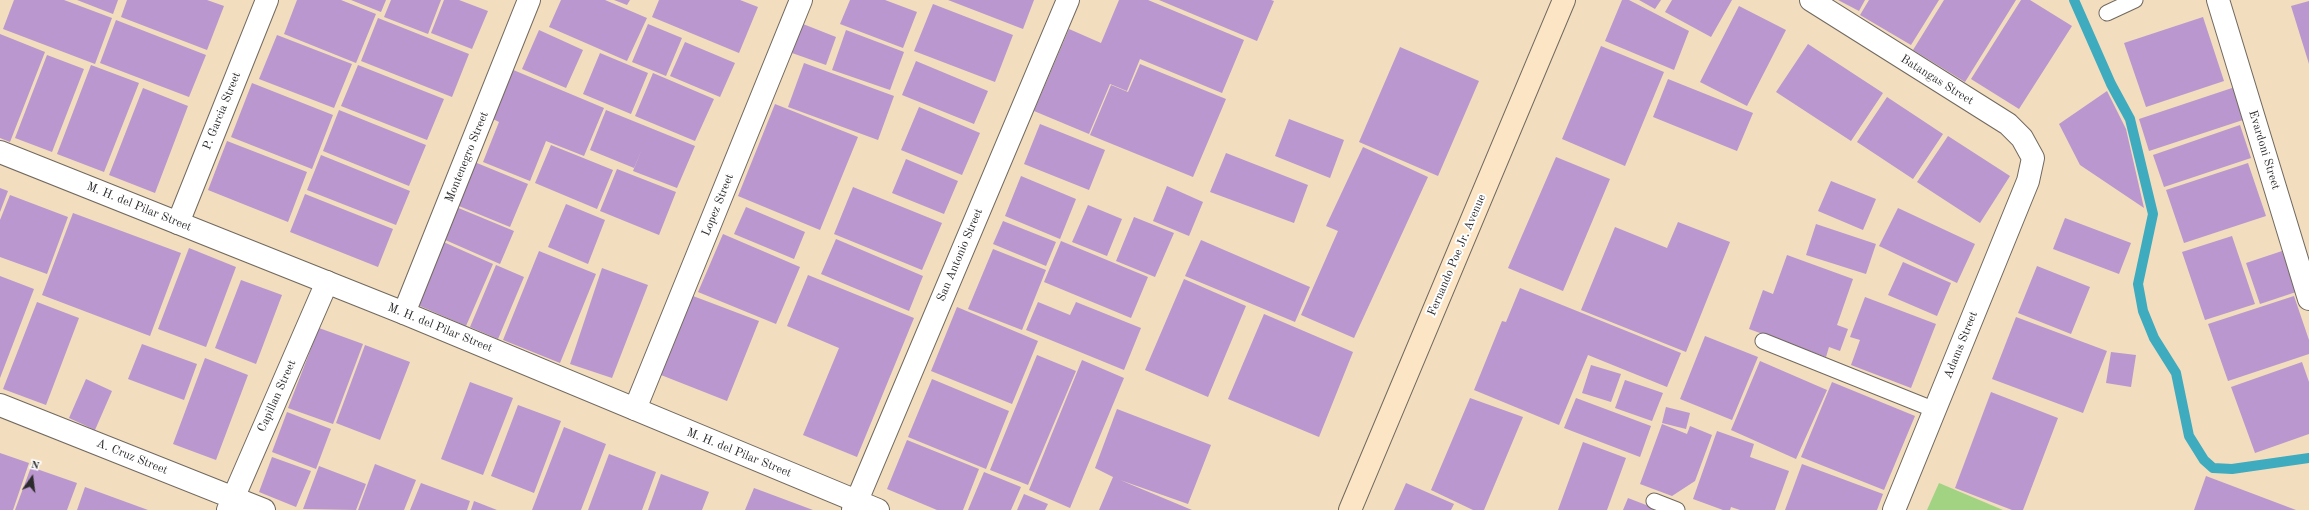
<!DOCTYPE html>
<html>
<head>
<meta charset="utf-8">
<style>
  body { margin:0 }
  #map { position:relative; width:2309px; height:510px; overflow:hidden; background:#f2ddbf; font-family:"Old Standard TT",serif }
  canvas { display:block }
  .north { position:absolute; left:12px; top:458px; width:40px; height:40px; -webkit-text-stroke:3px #fff; paint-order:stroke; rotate:14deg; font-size:11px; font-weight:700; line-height:16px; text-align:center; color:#2b2b2b }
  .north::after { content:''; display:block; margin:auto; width:14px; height:18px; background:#2b2b2b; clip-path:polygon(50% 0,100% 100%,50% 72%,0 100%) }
</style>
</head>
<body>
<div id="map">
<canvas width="2309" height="510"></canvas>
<div class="north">N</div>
</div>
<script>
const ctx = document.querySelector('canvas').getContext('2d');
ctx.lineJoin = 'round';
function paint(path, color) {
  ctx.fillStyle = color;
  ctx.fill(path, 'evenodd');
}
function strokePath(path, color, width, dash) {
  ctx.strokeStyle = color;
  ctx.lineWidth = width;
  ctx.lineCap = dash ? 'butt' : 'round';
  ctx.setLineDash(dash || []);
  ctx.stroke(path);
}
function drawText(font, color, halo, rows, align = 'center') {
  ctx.font = font + ' "Old Standard TT",serif';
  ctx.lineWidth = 4;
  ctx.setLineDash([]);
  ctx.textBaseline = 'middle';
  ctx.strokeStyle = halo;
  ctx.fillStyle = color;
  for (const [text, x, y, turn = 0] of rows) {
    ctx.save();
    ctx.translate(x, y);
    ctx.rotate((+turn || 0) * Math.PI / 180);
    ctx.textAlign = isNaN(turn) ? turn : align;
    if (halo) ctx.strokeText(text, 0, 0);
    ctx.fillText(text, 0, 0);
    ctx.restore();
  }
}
const green = new Path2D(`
  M1939 483 2003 510H1927Z`);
const stream = new Path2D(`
  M2074 0 2111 84 2130 119 2153 214 2138 284 2143 311 2154 338 2176 373 2189 436 2204 460 2213 468 2232 469 2309 458`);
const building = new Path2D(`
  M14 0H64L112 18 95 64 3 29Z
  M77 0H118L113 14Z
  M127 0H207L224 6 207 50 121 17Z
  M297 0H341L376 14 356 63 284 34Z
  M351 0H386L381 12Z
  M391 0H441L428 34 384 17Z
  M444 0H459L488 11 472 49 431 33Z
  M561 0H605L647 18 627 61 549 27Z
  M614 0H630L627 5Z
  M659 0H740L758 7 739 53 652 17Z
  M850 0H885L917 12 903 48 840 24Z
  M948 0H1034L1023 29Z
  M1119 0H1148L1244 40 1222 93 1140 59 1127 91 1110 84 1089 134 1034 111 1069 29 1101 43Z
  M1159 0H1271L1274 1 1257 41Z
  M1622 0H1629L1689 31 1674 70 1605 41Z
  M1639 0H1661L1655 9Z
  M1672 0H1732L1711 37 1665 12Z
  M1838 0H1865L1859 11Z
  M1869 0H1939L1911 45 1860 15Z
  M1944 0H2016L1965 82 1913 50Z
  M2021 0H2030L2072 26 2019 109 1971 79Z
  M2309 1V64L2291 6Z
  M933 4 1013 35 995 82 914 51Z
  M1739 6 1786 30 1747 106 1700 82Z
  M2203 17 2224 81 2146 107 2124 43Z
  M378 18 469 54 452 97 361 61Z
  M116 20 206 55 189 97 100 63Z
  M648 24 682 38 666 76 632 62Z
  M803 24 836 37 826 65 792 53Z
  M539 30 583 50 566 88 522 69Z
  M846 30 904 52 890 90 832 70Z
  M0 34 45 52 10 142 0 138Z
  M277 35 352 64 334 108 259 79Z
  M685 42 735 63 720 97 670 76Z
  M1808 44 1883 93 1851 141 1776 92Z
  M1601 46 1664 72 1625 166 1562 139Z
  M1400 47 1479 81 1438 176 1359 142Z
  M600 53 648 73 631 114 583 94Z
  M47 55 84 69 52 152 15 138Z
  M916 61 988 91 974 124 902 95Z
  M804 63 894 96 878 140 788 107Z
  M1140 64 1226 99 1193 177 1090 135 1111 85 1128 92Z
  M91 65 139 83 104 172 57 154Z
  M358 65 444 99 427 140 341 106Z
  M511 69 604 108 584 156 546 141 530 181 483 162 499 122 491 118Z
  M653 73 714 99 695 141 635 116Z
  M1668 79 1753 113 1737 151 1653 117Z
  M252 83 333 115 312 169 231 137Z
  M2235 87 2246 119 2149 151 2139 119Z
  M143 88 188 106 155 193 109 175Z
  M2107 91 2126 129 2144 208 2080 165 2059 124Z
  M1887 97 1943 134 1913 179 1857 142Z
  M775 104 858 137 820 230 738 196Z
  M919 107 980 133 962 175 901 150Z
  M339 110 426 145 409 186 323 151Z
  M606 110 695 146 677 188 633 171 642 149 634 168 590 150Z
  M1289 119 1344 140 1330 178 1275 156Z
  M1040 124 1105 150 1089 190 1024 164Z
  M2240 125 2251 158 2164 187 2153 155Z
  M1948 136 2010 176 1980 223 1917 182Z
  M227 141 307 172 288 222 208 190Z
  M551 145 613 170 597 209 535 183Z
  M1363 147 1428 177 1354 338 1301 315 1338 231 1326 226Z
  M1226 153 1308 185 1294 223 1210 192Z
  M321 155 410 191 396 225 307 190Z
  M1556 157 1610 179 1563 291 1508 268Z
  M906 159 958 181 944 214 892 193Z
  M472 161 528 184 510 227 454 204Z
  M2248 163 2266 216 2184 243 2166 190Z
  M617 169 676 192 659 235 600 211Z
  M1021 176 1076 199 1060 239 1005 216Z
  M1831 181 1876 199 1863 230 1818 211Z
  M1167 186 1203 202 1189 236 1153 221Z
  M853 187 942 223 922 270 834 234Z
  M0 188 8 191 0 212Z
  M305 194 393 229 378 267 290 232Z
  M10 195 68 217 47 274 0 257V220Z
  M566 204 605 220 588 264 548 247Z
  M1088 205 1122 219 1107 256 1072 242Z
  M456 207 514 231 500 264 443 239Z
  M746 207 805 232 794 259 734 234Z
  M1898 208 1975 244 1957 283 1879 246Z
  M73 213 181 253 150 336 42 295Z
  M1134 217 1174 233 1155 277 1116 261Z
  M2065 218 2131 243 2119 274 2053 249Z
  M1003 221 1056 242 1046 266 993 244Z
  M1678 222 1730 242 1686 352 1581 310 1615 227 1667 248Z
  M1816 224 1876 244 1866 274 1806 255Z
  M723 234 800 267 776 324 698 292Z
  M2232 236 2255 304 2205 320 2182 252Z
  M836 239 923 276 909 311 821 274Z
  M439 240 493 264 466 326 413 303Z
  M1201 240 1310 287 1295 322 1185 276Z
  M1061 241 1148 277 1131 318 1044 282Z
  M189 248 236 267 206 347 158 329Z
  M993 249 1046 270 1022 330 968 309Z
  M539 251 596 274 560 363 503 340Z
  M2282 251 2296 292 2260 304 2246 263Z
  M1787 255 1853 279 1837 325 1848 329 1840 351 1829 347 1826 357 1749 329 1763 290 1773 294Z
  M1903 262 1951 283 1937 316 1888 295Z
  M496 265 524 277 498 339 470 327Z
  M2037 266 2090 287 2071 334 2018 313Z
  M602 268 648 285 612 378 570 364Z
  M808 275 914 318 857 457 803 435 839 348 787 326Z
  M0 276 34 289 0 378Z
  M1184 279 1246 306 1208 397 1145 370Z
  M241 280 282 295 256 364 215 348Z
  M1520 288 1681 353 1667 387 1588 355 1559 425 1474 390 1502 321 1506 322Z
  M693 296 759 321 727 401 661 375Z
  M2294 296 2309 340V354L2228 381 2208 324Z
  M1865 297 1936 324 1911 388 1851 365 1860 340 1850 337Z
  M37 302 79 318 46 405 3 389Z
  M1038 302 1070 315 1076 302 1141 328 1124 370 1026 330Z
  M957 307 1038 341 1012 404 931 371Z
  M1264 314 1353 352 1319 437 1228 399Z
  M2016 317 2107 351 2083 413 1992 379Z
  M319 328 363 344 333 424 288 408Z
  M1705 336 1758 357 1732 420 1680 399Z
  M142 344 197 364 184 400 128 379Z
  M365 345 410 362 380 440 336 423Z
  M2111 352 2136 355 2131 387 2106 383Z
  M1037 355 1076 371 1028 485 990 470Z
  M205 358 248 375 216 460 173 444Z
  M1082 360 1124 378 1070 508 1029 490Z
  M1760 361 1827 390 1796 459 1731 430Z
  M2302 362 2309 382V434L2255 453 2231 387Z
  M1591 365 1621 374 1611 402 1582 393Z
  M86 379 112 391 95 430 69 418Z
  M932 379 1009 411 986 469 908 437Z
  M1625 380 1663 393 1652 421 1615 408Z
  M470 382 513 398 483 475 441 459Z
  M1832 382 1915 416 1884 490 1801 457Z
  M1991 392 2058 418 2023 510H2012L1955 488Z
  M1470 398 1523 417 1484 510H1473L1431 490Z
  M1576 398 1651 426 1640 457 1564 428Z
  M518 405 561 421 534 493 491 476Z
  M1666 407 1690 413 1686 429 1662 423Z
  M1117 409 1211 445 1188 504 1120 480 1192 510H1099L1113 477 1095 468Z
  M287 412 331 429 316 469 272 452Z
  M1662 424 1687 434 1690 426 1712 435 1695 481 1672 496 1640 484Z
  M564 427 606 444 581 510H532Z
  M1717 431 1754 444 1750 457 1789 471 1775 510H1740L1731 507 1730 510H1723L1693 499Z
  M907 440 979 469 963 510H937L887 489Z
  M1583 442 1626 458 1607 510H1558Z
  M0 453 29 463 13 510H0Z
  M609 454 656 472 642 510H588Z
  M272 457 311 471 296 507 259 492Z
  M375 464 416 480 404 510H358Z
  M1802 464 1883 494 1877 510H1785Z
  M319 466 366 484 356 510 303 509Z
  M31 467 77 483 67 510H15Z
  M984 472 1021 487 1011 510H968Z
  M661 474 709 492 702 510H648Z
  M2206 476 2296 510H2194Z
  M421 483 470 501 467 510H410Z
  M1406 483 1454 504 1451 510H1394Z
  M85 487 148 510H77Z
  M754 488 813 510H745Z
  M1024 494 1048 504 1045 510H1017Z
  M1628 498 1659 510H1623Z
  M474 501 497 510H471Z`);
const service = new Path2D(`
  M2107 13 2135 0
  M1763 341 1935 410
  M1654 501 1677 510`);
const minor = new Path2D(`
  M1811 0 2008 124 2022 138 2033 158 2028 181 1894 510
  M2218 0 2309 299
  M178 223 267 0
  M404 313 529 0
  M0 405 264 510
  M635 409 801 0
  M228 510 327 282
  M853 510 1068 0`);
const tertiary = new Path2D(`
  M0 152 404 313 878 510`);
const secondary = new Path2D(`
  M1350 510 1564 0`);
const streetNames = [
  ["Batangas Street",1937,80,32],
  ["P. Garcia Street",222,111,-68],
  ["Evardoni Street",2264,150,73],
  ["Montenegro Street",467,157,-68],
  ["Lopez Street",718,205,-68],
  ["M. H. del Pilar Street",139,207,22],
  ["San Antonio Street",960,255,-67],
  ["Fernando Poe Jr. Avenue",1457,255,-67],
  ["M. H. del Pilar Street",440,328,22],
  ["Adams Street",1961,345,-68],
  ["Capillan Street",277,396,-66],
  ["M. H. del Pilar Street",739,453,22],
  ["A. Cruz Street",132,457,22]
];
paint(green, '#a1d382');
strokePath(stream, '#3fabbe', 10);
paint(building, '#ba97ce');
strokePath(service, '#71695f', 17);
strokePath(minor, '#71695f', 24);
strokePath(tertiary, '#71695f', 24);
strokePath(secondary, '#71695f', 24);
strokePath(service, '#fff', 15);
strokePath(minor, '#fff', 22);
strokePath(tertiary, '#fff', 22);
strokePath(secondary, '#fce5c4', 22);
drawText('12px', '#2b2b2b', '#fff', streetNames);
</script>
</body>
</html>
